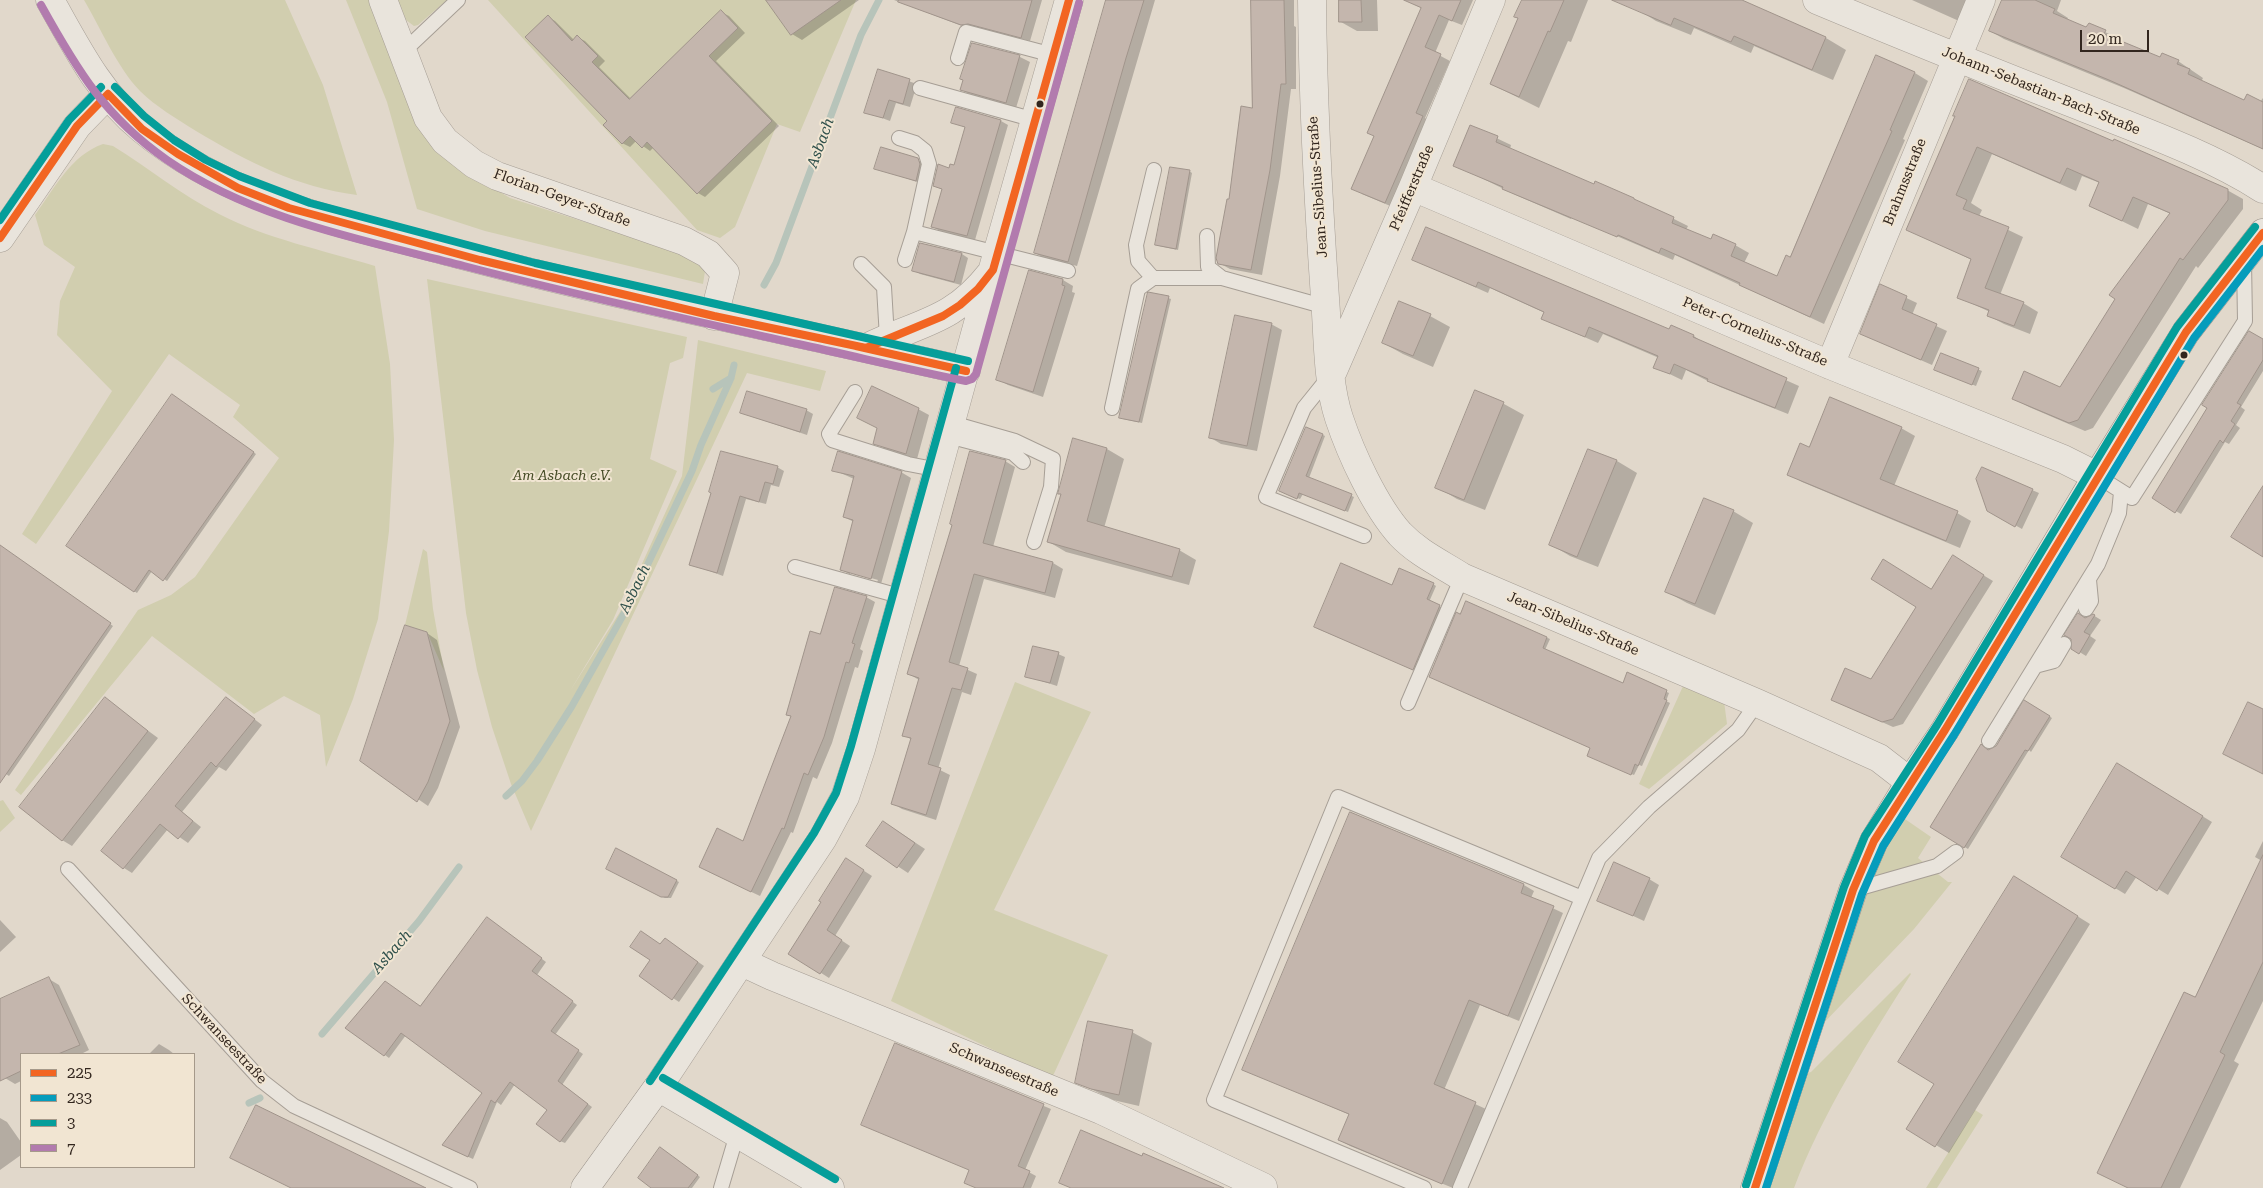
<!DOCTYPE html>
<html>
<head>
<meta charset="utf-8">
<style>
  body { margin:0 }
  #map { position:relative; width:2263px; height:1188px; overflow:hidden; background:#e1d8cb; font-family:"Roboto Serif",serif }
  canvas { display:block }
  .legend { position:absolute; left:20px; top:1053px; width:175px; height:115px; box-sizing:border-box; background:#f1e5d2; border:1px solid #a5998a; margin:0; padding:6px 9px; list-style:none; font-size:15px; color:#32261e }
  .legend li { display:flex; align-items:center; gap:10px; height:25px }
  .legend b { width:25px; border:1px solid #a5998a }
  .scale { position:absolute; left:2080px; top:30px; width:69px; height:22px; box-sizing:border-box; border:2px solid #32261e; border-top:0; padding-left:6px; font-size:15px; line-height:18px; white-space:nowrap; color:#32261e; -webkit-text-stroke:4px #f1e5d2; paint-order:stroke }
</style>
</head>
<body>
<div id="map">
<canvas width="2263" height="1188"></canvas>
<ul class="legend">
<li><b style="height:6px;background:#f26522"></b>225</li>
<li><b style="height:6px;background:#059cbc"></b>233</li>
<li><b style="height:6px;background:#059e9a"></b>3</li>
<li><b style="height:6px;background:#b27bae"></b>7</li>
</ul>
<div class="scale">20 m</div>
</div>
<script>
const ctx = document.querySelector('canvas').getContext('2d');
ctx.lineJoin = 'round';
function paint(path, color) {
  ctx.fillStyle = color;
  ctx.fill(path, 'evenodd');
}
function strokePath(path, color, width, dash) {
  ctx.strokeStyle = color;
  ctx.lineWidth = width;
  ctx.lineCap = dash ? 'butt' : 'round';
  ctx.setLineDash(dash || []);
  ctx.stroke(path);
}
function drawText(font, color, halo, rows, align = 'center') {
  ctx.font = font + ' "Roboto Serif",serif';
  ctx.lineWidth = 4;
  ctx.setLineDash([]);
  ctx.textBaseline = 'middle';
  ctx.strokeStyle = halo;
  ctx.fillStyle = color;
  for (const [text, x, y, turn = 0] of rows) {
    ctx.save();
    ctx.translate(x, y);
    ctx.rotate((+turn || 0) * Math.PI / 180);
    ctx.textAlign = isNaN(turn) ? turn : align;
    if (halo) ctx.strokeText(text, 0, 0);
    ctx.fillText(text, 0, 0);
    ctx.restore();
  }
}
const green = new Path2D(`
  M84 0H285L323 85 357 195C296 187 248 162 196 131 177 119 155 106 140 91 117 67 101 29 84 0Z
  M346 0H373L470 174 510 198 697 258 706 265 703 284 485 231 417 209 387 102Z
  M394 0H447L418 25 414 26 402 17Z
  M488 0H856L800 132 777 124 735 227 720 238 697 230Z
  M103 144 113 146C149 168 181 195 219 214 267 239 323 250 375 266L390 364 394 440 389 531 378 619 353 699 326 767 320 715 284 696 254 714 152 636 21 795 15 790 138 610 171 595 195 577 279 458 233 417 240 405 169 354 36 544 22 534 112 391 57 335 60 301 75 267 44 245 35 215C54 189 71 155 103 144Z
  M427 279 687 337 683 358 670 363 650 459 677 471 613 620 570 691 620 612 682 476 698 340 826 371 820 391 747 373 531 831 511 784 492 727 477 670 466 613Z
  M423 549 427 552 433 609 444 671 427 632 405 625Z
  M1015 682 1091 712 994 910 1108 955 1052 1078 891 1001Z
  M1684 684 1724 701 1727 724 1649 789 1639 784Z
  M3 800 15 818 0 832V801Z
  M1902 817 1931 837 1918 858 1948 882H1952L1914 929 1818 1029 1882 851Z
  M1910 973 1911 974C1868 1042 1823 1112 1794 1188H1770L1804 1074 1811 1072Z
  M1975 1110 1983 1115 1937 1188H1926Z`);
const shadow = new Path2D(`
  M782 0H859L802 40 792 34Z
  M894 0H1042L1030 41 978 28 970 29Z
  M1107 0H1155L1077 266 1044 258 1035 253Z
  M1251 0H1294V26L1296 27V89H1291L1280 176 1262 275 1230 269 1219 263 1230 201 1253 109Z
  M1339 0H1377L1378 31H1357L1341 22Z
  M1423 0H1473L1462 25 1449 20 1435 53 1450 61 1425 118 1432 123 1395 208 1362 194 1375 136 1423 7Z
  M1523 0H1588L1571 42 1568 41 1539 108 1491 84 1520 18Z
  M1623 0H1737L1826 38 1846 50 1833 80 1754 46 1751 53 1694 28 1691 35 1656 21Z
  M1912 0H1968L1959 21Z
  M2004 0H2061L2057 11 2068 18 2067 20 2087 29 2089 24 2119 39 2118 41 2161 59 2178 61 2203 78 2201 82 2245 101 2260 102 2263 98V149L2124 88 2004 39 1990 31Z
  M721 12 729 16 745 33 716 61 779 126 705 197 698 193 654 147 650 151 636 141 630 147 622 143 548 17 555 21 574 40 577 37 585 41 605 61 599 67 631 99Z
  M973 44 1020 57 1030 62 1016 108 972 96 962 90Z
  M879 71 917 84 910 107 896 103 890 121 866 112Z
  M1915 73 1928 81 1903 139 1905 140 1824 324 1675 255 1673 260 1572 217 1571 219 1518 196 1455 165 1471 126 1511 145 1510 149 1674 219 1688 226 1686 230 1712 241 1735 245 1749 253 1744 263 1778 278Z
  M1957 116 2227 190 2243 199V209L2198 268 2196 266 2093 428 2085 431 2029 407 2014 399 2061 388 2171 214 2148 204 2138 229 2091 206 2100 183 2082 176 2076 191 1992 154 1971 203 1982 210 1979 216 2023 237 2000 295 2023 303 2038 312 2030 334 2004 324 1989 316 1990 312 1958 297 1972 260 1907 229Z
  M1001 121 1008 125 975 240 940 231 933 227 948 192 934 186 955 166 966 128 953 122Z
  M918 160 925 164 923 184 876 168Z
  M1189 171 1192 173 1178 250 1159 246 1157 245Z
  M921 244 962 254 968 258 961 285 920 274 914 270Z
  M1414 260 1694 336 1705 344 1799 386 1788 414 1720 387 1686 370 1682 380 1655 367 1659 358 1603 334 1598 343 1543 319 1545 313 1490 288 1488 293Z
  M1030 272 1063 280 1073 286 1072 292 1075 293 1043 397 1008 385 997 379Z
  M1881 286 1917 303 1912 315 1947 331 1932 365 1861 334Z
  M1168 298 1171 299 1142 423 1123 419Z
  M1430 316 1450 327 1433 367 1403 354 1383 343Z
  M1271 324 1282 330 1257 451 1221 444 1211 438Z
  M2263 341V371L2241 407 2245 410 2236 425 2240 428 2229 444 2225 442 2181 514 2153 498Z
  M1942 355 1982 371 1976 386 1939 371Z
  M1476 392 1504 404 1524 415 1485 510 1457 499 1437 487Z
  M175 397 256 454 167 581 152 571 137 593 68 546Z
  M918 409 929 415 917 459 885 449 875 443Z
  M806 410 813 414 807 435 741 413Z
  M1901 428 1915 436 1894 486 1957 513 1971 521 1960 548 1802 482 1788 474 1810 449Z
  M1323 435 1325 436 1309 478 1354 497 1348 512 1303 494 1300 499 1284 492Z
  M1074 440 1107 449 1124 459 1104 528 1179 550 1196 560 1189 585 1066 552 1049 542 1062 495Z
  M1589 450 1617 461 1637 473 1598 567 1570 556 1550 544Z
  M1005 461 1015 467 993 547 1053 563 1063 569 1055 598 984 579 959 666 977 674 971 695 962 692 938 769 950 775 936 820 902 809 892 803 912 740 904 735 919 680 909 674Z
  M777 467 784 471 779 487 771 485 766 504 746 499 723 576 691 564 712 492Z
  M834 470 901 472 911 478 881 584 851 575 842 570 854 522 844 517 854 479ZM850 572 878 580 877 582 850 575Z
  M2032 490 2039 493 2022 529 1988 510Z
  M1733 511 1753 523 1715 615 1687 603 1667 592Z
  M0 547 113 626 9 776 0 770Z
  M1963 563 1993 581 1903 724 1893 727 1833 700 1871 680 1932 591Z
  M1433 584 1436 586 1429 602 1443 608 1416 670 1318 629 1393 586Z
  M866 597 875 602 860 649 863 651 858 668 855 667 832 743 817 779 813 777 793 833 791 832 760 896 709 872 743 842 792 717 787 714 821 636Z
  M1466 602 1550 639 1545 650 1623 684 1627 674 1669 693 1666 701 1670 703 1642 766 1639 765 1634 775 1592 757V747L1460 615Z
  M2093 615 2101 620 2090 636 2096 640 2086 656 2073 648 2086 619Z
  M427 633 437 640 460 727 438 788 428 806 362 760Z
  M1058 654 1065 657 1057 686 1026 676Z
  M227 698 262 725 226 771 219 767 182 812 201 827 188 843 168 829 132 873 124 868Z
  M105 699 158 738 72 846 62 840Z
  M2025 702 2052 718 2031 752 2029 750 1968 849 1931 827 1989 751 1997 747Z
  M2128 771 2212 822 2168 895 2137 876 2125 894 2062 856Z
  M1351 813 1524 885 1534 891 1531 898 1563 913 1519 1021 1480 1005 1444 1090 1486 1109 1453 1188 1350 1146 1339 1140 1350 1115 1244 1069Z
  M884 822 925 849 908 873 867 846Z
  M2263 841V1001L2234 1061 2239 1064 2180 1188H2128L2195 998 2262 861 2255 857Z
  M617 850 679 882 671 898H665L607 868Z
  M855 865 872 876 835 936 850 946 829 978 790 953Z
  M1649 879 1659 885 1644 921 1599 900Z
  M2027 885 2090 924 1949 1153 1908 1128 1936 1083Z
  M0 920 16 937 0 952Z
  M492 921 546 962 537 975 577 1005 555 1035 583 1054 562 1085 592 1107 565 1143 560 1141 549 1110 515 1084 501 1105 497 1102 473 1159 448 1148 484 1093 406 1035 389 1058 347 1027 420 1007Z
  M671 943 704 966 679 1002 640 976 661 945Z
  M49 979 59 985 89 1050 81 1054H21V1081L15 1084 5 1078 0 1067V1001Z
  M1132 1032 1152 1043 1139 1106 1113 1100 1077 1082Z
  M159 1044 169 1050 174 1054H149Z
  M895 1044 1051 1109 1025 1170 1036 1176 1031 1188H977L970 1170Z
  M0 1118 7 1122 21 1142V1155L0 1170Z
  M663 1150 700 1177 692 1188H653Z`);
const stream = new Path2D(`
  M764 285 776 263 861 35 879 0
  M713 389 731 378
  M506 796 522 781 537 761 572 706 626 610 692 471 701 445 731 378 734 365
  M322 1034 419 921 459 867
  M249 1103 260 1098`);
const building = new Path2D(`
  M766 0H841L791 35Z
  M899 0H1032L1021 38 968 24 961 25 898 2Z
  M1106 0H1144L1126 58 1068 262 1034 253Z
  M1251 0H1284L1286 84H1281L1270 170 1251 270 1218 264 1216 258 1227 199H1229L1241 106 1252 108Z
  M1339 0H1361L1362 22H1339Z
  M1404 0H1461L1452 21 1439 15 1425 47 1441 54 1416 113 1423 116 1385 203 1351 189 1374 136 1367 133 1421 8Z
  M1522 0H1564L1550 32 1548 31 1519 97 1490 84 1518 18 1514 17Z
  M1612 0H1742L1826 37 1812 70 1734 36 1731 42 1674 18 1671 25Z
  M2002 0H2035L2055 9 2053 13 2086 27 2089 23 2106 30 2104 34 2160 57 2162 53 2179 60 2177 64 2190 69 2188 74 2244 100 2247 94 2263 102V149L2109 80 1989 31Z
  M721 10 738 28 709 56 772 121 697 194 647 142 642 148 630 136 622 144 603 125 607 121 525 37 548 15 572 41 577 35 598 56 592 62 629 99Z
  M972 43 1020 55 1006 103 960 90 963 80 960 79Z
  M1876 55 1915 72 1890 130 1892 131 1810 317 1739 285 1740 283 1661 248 1659 253 1618 235 1617 237 1502 189 1503 187 1453 166 1470 125 1498 136 1496 142 1594 184 1595 181 1634 198V199L1674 217 1672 223 1711 239 1713 234 1736 244 1731 256 1777 276 1786 255 1790 257Z
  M878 69 910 79 903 104 889 100 883 118 864 113Z
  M1969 79 2113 141 2114 139 2228 189V200L2183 260 2180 258 2078 420 2069 423 2012 399 2024 371 2060 387 2115 299 2109 295 2170 213 2133 197 2122 221 2089 206 2099 182 2067 168 2060 183 1977 147 1956 195 1967 200 1963 209 2009 227 1985 288 2024 302 2014 326 1987 316 1989 310 1957 298 1971 259 1906 230 1955 116H1953Z
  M956 107 1001 120 967 236 931 227 942 189 933 186 938 164 949 168 950 164 954 165 965 127 951 123Z
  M881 147 918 158 920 164 916 181 874 169Z
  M1170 167 1190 170 1176 249 1155 245Z
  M1426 227 1669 329 1671 325 1694 335 1693 337 1787 378 1775 408 1707 381 1708 379 1674 364 1670 374 1653 368 1658 356 1589 327 1585 337 1541 319 1544 312 1478 282 1476 287 1412 260Z
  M920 243 962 253 954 282 912 271Z
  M1029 270 1063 279 1062 285 1065 286 1033 392 996 380Z
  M1880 284 1907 296 1902 309 1937 324 1921 360 1860 334Z
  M1148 292 1169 296 1139 422 1119 418Z
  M1399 301 1431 314 1413 356 1382 343Z
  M1235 315 1272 323 1247 446 1209 438Z
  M2249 331 2263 339V360L2237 403 2241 405 2231 421 2235 424 2223 443 2220 440 2175 513 2152 498 2207 408 2202 405Z
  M1941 353 1979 368 1972 385 1934 370Z
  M872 386 919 408 906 454 873 444 877 428 857 418Z
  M1475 390 1504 402 1464 500 1435 488Z
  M747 391 807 409 800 432 740 413Z
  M172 394 254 452 163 581 149 570 134 592 66 546Z
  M1830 397 1902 427 1880 479 1958 511 1946 541 1787 475 1800 443 1809 447Z
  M1306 427 1323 434 1306 476 1352 494 1345 511 1299 493 1297 499 1279 491Z
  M1073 438 1107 448 1087 521 1180 549 1172 577 1047 542 1061 494H1058Z
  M1588 449 1617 460 1577 557 1549 545Z
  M721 451 778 466 773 484 765 482 759 502 740 496 717 573 689 565 711 493 709 492Z
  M838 451 902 471 871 579 840 570 853 520 843 517 854 476 832 471Z
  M970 451 1006 460 983 543 1053 562 1045 593 974 574 949 662 968 668 961 690 952 688 928 764 941 768 926 815 891 804 911 738 902 736 919 678 907 674 952 525 950 524Z
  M1982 467 2033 489 2015 527 1987 511 1976 479Z
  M2263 486V557L2231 537Z
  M1704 498 1734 510 1695 604 1665 592Z
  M0 545 111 623 0 783Z
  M1953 555 1984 575 1893 719 1882 722 1831 700 1845 668 1871 679 1916 607 1871 579 1883 559 1931 589Z
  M1341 563 1392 585 1399 568 1434 583 1427 599 1440 605 1413 670 1314 627Z
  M835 587 867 596 852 643 855 644 849 663 846 662 824 737 808 775 804 773 784 829 782 828 751 892 699 867 717 828 743 841 791 716 786 715 810 631 820 634Z
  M1466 601 1547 637 1543 648 1623 683 1627 672 1667 690 1664 699 1667 700 1638 766 1635 764 1631 775 1587 756 1590 748 1429 677 1456 612 1460 614Z
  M2078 613 2085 618 2093 614 2095 615 2084 632 2090 635 2079 654 2071 649V639L2064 635Z
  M405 625 427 632 450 721 428 782 417 802 360 761Z
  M1033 646 1059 652 1050 683 1025 677Z
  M105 697 148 731 62 841 19 807Z
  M226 697 255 719 216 767 211 762 175 806 193 821 178 839 160 824 123 869 101 851Z
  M2024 700 2050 716 2028 751 2025 750 1964 848 1930 827 1981 744 1988 750 1996 746Z
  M2248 702 2263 709V774L2223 754Z
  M2117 763 2203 816 2157 891 2126 871 2115 889 2061 857Z
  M1350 812 1524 884 1521 893 1554 906 1508 1016 1469 1000 1434 1084 1476 1102 1442 1184 1338 1140 1349 1114 1242 1070Z
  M883 821 915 843 897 868 866 846Z
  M616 848 677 880 668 897H661L606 869Z
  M2263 855V962L2220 1052 2225 1055 2161 1188H2128L2097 1173 2184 992 2195 997Z
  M846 858 864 870 827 930 842 940 820 974 788 954 821 902 819 901Z
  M1614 862 1650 878 1633 916 1597 901Z
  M2014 876 2078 916 1935 1147 1906 1129 1934 1084 1898 1062Z
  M487 917 542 958 532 971 573 1001 551 1031 579 1050 558 1081 588 1104 560 1142 536 1124 547 1110 510 1082 495 1103 491 1100 468 1157 442 1145 482 1093 401 1033 384 1056 345 1028 385 981 420 1006Z
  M641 931 660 944 665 938 698 962 672 1000 639 976 650 960 630 947Z
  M49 977 80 1045 58 1054H21V1071L0 1081V999Z
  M1088 1021 1133 1030 1119 1095 1091 1089 1075 1083Z
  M895 1043 1044 1104 1018 1166 1030 1171 1023 1188H976L964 1183 969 1170 861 1125Z
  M256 1105 426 1188H291L230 1158Z
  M1081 1130 1142 1156 1143 1153 1224 1188H1071L1059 1183Z
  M660 1147 698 1175 688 1188H651L638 1178Z`);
const lane = new Path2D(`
  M404 51 458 0
  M958 58 966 32 1053 55
  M920 88 1035 120
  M899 138 915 143 925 151 929 164 914 232 905 260
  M914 232 1068 271
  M1207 236 1208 267 1222 278 1326 307
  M861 264 884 287 887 338
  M1153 278 1138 261 1136 245 1154 170
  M1329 377 1304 408 1266 497 1364 536
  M855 392 829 434 832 440 908 464 939 470
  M1112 408 1138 289 1153 278H1222
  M952 423 1015 441 1053 459 1051 487 1034 542
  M948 436 1013 453 1023 462
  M2097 476 2132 498 2245 321 2244 261
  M795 567 903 597
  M2086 609 2091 601 2089 580
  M2035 666 2054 661 2064 644
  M1408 703 1462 577
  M1989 741 2098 564 2119 513 2121 492
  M68 869 262 1081 294 1106 470 1188
  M1853 890 1937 866 1956 852
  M721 1188 737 1134
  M1424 1188 1214 1100 1338 797 1582 898
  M1460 1188 1599 858 1649 807 1738 730 1757 703`);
const street = new Path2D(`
  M50 0C76 46 100 95 142 129 225 198 333 221 435 248 610 295 789 330 966 371
  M383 0 428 118 445 141 474 164 497 176 684 241 708 254 725 273 714 316
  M1312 0C1313 100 1318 198 1325 298 1328 335 1327 382 1339 418 1351 454 1375 506 1400 534 1418 553 1440 563 1462 577L1757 703 1879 758 1910 782
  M1817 0C1903 36 1990 71 2077 105 2137 129 2209 154 2263 189
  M1413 187 1830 365 2063 459 2097 476
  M0 238 77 126 108 94
  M866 348C919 322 952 323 991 273
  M1830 365 1981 0
  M1333 371 1413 187 1491 0
  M742 962 772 976 1101 1110 1263 1187
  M830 1188 658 1087 823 838 845 797 861 749 997 254 1069 0`);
const secondary = new Path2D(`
  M585 1188 658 1087
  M1755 1188 1853 890 1874 841 1910 782 1945 730 2085 496 2186 332 2263 233`);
const bus1 = new Path2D(`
  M108 94 142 129 178 154 238 188 289 208 480 260 714 316 866 348 943 316 960 305 978 289 993 270 1069 0
  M0 238 77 126 108 94
  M856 346 966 371
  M1755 1188 1853 890 1874 841 1945 730 2186 332 2263 233`);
const bus2 = new Path2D(`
  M1766 1188 1862 894 1883 846 1954 735 2194 338 2263 249`);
const bus3 = new Path2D(`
  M115 87 144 116 174 140 206 160 239 176 310 203 535 263 968 361
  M0 220 69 120 101 87
  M663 1078 835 1179
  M650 1081 814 833 836 793 851 746 956 368
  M1746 1185 1844 887 1865 836 1937 725 2177 327 2255 227`);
const bus4 = new Path2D(`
  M41 5C77 70 105 117 167 160 254 220 364 240 464 266 575 295 687 319 798 344 854 356 910 370 966 381L972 379 976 374 1079 3`);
const markers = [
  [1040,104,4.5,"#32261e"],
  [2184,355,4.5,"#32261e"]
];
const streetNames = [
  ["Johann-Sebastian-Bach-Straße",2041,91,22],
  ["Brahmsstraße",1905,182,-68],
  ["Jean-Sibelius-Straße",1318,187,-94],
  ["Pfeifferstraße",1412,188,-67],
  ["Florian-Geyer-Straße",562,198,20],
  ["Peter-Cornelius-Straße",1755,332,23],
  ["Jean-Sibelius-Straße",1573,624,23],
  ["Schwanseestraße",224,1039,47],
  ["Schwanseestraße",1004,1070,23]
];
const parkNames = [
  ["Am Asbach e.V.",562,476]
];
const waterNames = [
  ["Asbach",821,143,-70],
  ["Asbach",635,589,-64],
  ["Asbach",392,952,-49]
];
paint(green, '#d1ceaf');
paint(shadow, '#0003');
strokePath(stream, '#b7c4ba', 7);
paint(building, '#c4b6ad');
strokePath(building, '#a0948b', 1);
strokePath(lane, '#a69e95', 16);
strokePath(street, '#a69e95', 29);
strokePath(secondary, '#958d85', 29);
strokePath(lane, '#e9e4dc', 14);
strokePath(street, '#e9e4dc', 28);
strokePath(secondary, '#e9e4dc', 28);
strokePath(bus1, '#f26522', 8);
strokePath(bus2, '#059cbc', 8);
strokePath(bus3, '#059e9a', 8);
strokePath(bus4, '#b27bae', 8);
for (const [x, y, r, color] of markers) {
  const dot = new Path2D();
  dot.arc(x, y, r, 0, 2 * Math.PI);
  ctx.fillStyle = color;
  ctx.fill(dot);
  strokePath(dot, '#f1e5d2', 2);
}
drawText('14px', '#32261e', '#f1e5d2', streetNames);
drawText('italic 14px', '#474d27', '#f1e5d2', parkNames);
drawText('italic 15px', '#2f504b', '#f1e5d2', waterNames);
</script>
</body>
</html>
